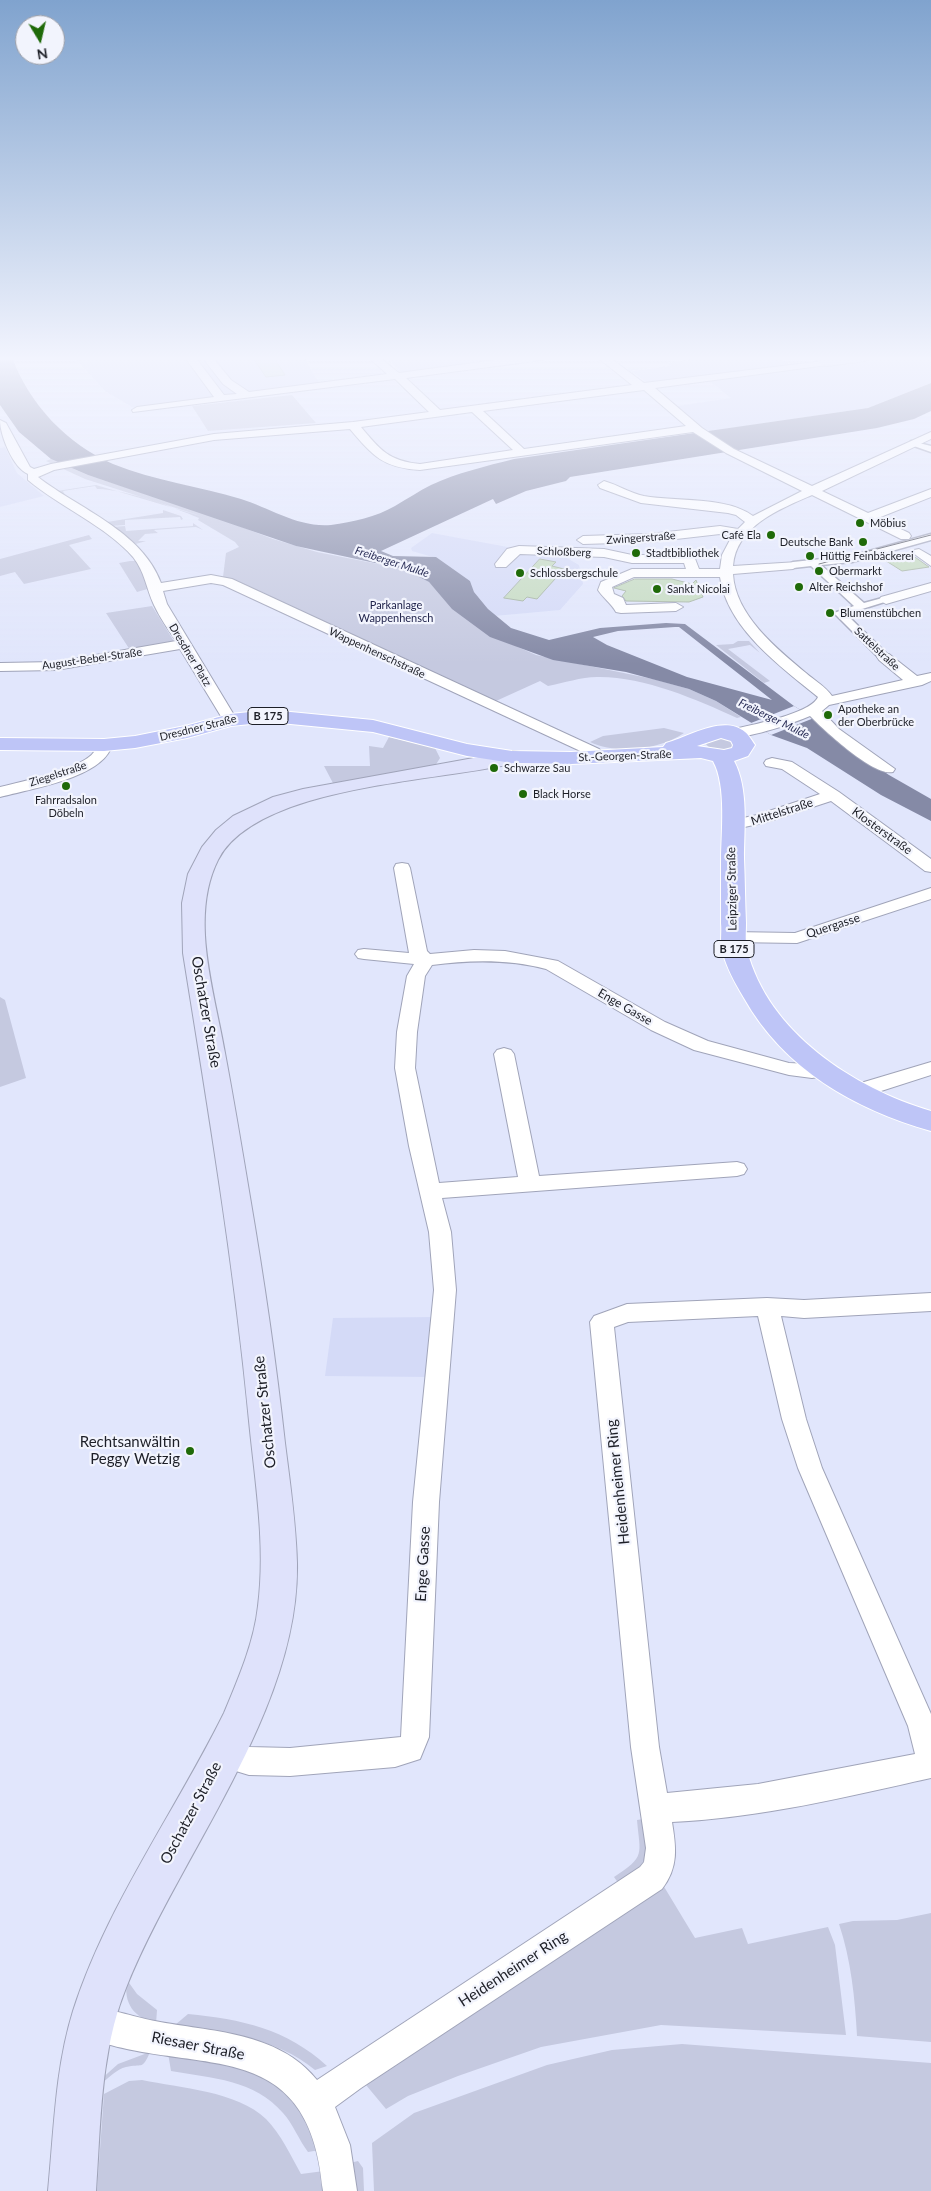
<!DOCTYPE html>
<html>
<head>
<meta charset="utf-8">
<style>
  body { margin:0 }
  #map { position:relative; width:931px; height:2191px; overflow:hidden; background:#e1e6fc; font-family:Lato,sans-serif }
  canvas { display:block }
  .north { position:absolute; left:15px; top:15px; width:50px; height:50px; box-sizing:border-box; background:#f2f4fd; border:1px solid #9d9fa7; border-radius:50%; rotate:171deg; font-size:14px; font-weight:700; line-height:20px; text-align:center; color:#1d1f27 }
  .north::after { content:''; display:block; margin:auto; width:18px; height:22px; background:#1f6a09; clip-path:polygon(50% 0,100% 100%,50% 72%,0 100%) }
</style>
</head>
<body>
<div id="map">
<canvas width="931" height="2191"></canvas>
<div class="north">N</div>
</div>
<script>
const ctx = document.querySelector('canvas').getContext('2d');
ctx.lineJoin = 'round';
function paint(path, color) {
  ctx.fillStyle = color;
  ctx.fill(path, 'evenodd');
}
function strokePath(path, color, width, dash) {
  ctx.strokeStyle = color;
  ctx.lineWidth = width;
  ctx.lineCap = dash ? 'butt' : 'round';
  ctx.setLineDash(dash || []);
  ctx.stroke(path);
}
function drawText(font, color, halo, rows, align = 'center') {
  ctx.font = font + ' Lato,sans-serif';
  ctx.lineWidth = 4.5;
  ctx.setLineDash([]);
  ctx.textBaseline = 'middle';
  ctx.strokeStyle = halo;
  ctx.fillStyle = color;
  for (const [text, x, y, turn = 0] of rows) {
    ctx.save();
    ctx.translate(x, y);
    ctx.rotate((+turn || 0) * Math.PI / 180);
    ctx.textAlign = isNaN(turn) ? turn : align;
    if (halo) ctx.strokeText(text, 0, 0);
    ctx.fillText(text, 0, 0);
    ctx.restore();
  }
}
const built = new Path2D(`
  M74 357H304L320 385 137 410 105 391Z
  M386 357H516L402 373Z
  M691 357H778L797 369 889 357H931V383L868 408 706 432 677 406 731 398 703 376 648 383 631 371 671 366 668 363 690 360 688 358Z
  M5 447 17 473 44 496 0 507V448Z
  M432 533 567 558 579 565 583 584 560 610 494 616 474 592 470 581 436 558 412 551 411 548Z
  M436 1317 430 1377 325 1376 333 1318Z`);
const green = new Path2D(`
  M292 395 316 423 208 431 192 406Z
  M51 459 88 475 210 515 273 539 317 552 403 569 429 582 441 594 518 647 536 655 653 679 689 689 716 701 741 717 737 718C696 699 642 676 597 677 581 677 564 683 548 686L540 681 496 701 442 680 223 577 226 553 239 547 235 542 198 520 199 518C170 506 128 490 97 489L95 486 63 491 65 495H63L57 491 96 485 204 517 85 479 46 461Z
  M163 510 181 516 183 519 181 520 180 517 125 520V525L111 526 101 520 107 522 163 513Z
  M193 523 203 530 196 527 154 530 158 533 145 534 138 541H146L136 544 112 527 125 526 126 531 193 526Z
  M89 535 92 539 69 545 91 569 24 584 15 572 0 576V559Z
  M130 561H136L151 588 137 592 119 563Z
  M152 606 175 643 130 650 106 613Z
  M738 641H749L760 653 750 645 728 649 770 681 764 683 716 645 733 644Z
  M664 728 684 733C659 750 617 755 590 742L603 736Z
  M389 737 435 748 440 758 435 766 334 785 324 766H370L369 746 383 748Z
  M723 737 734 742 732 749C724 752 712 752 706 744V742Z
  M0 997 5 1000 26 1078 0 1087Z
  M643 1819C647 1857 653 1859 619 1884L614 1877C646 1856 640 1855 637 1820Z
  M663 1885 695 1938 742 1928 748 1944 828 1927 835 1945 846 2035 661 2025 541 2047 458 2076 408 2096 386 2109 366 2085Z
  M931 1913V2042L857 2036C855 1998 851 1960 839 1924L853 1921 897 1920Z
  M127 1980 137 1994 157 2010 156 2024C134 2017 123 2004 127 1980Z
  M188 2014C241 2019 287 2029 327 2066L315 2070C276 2037 223 2033 175 2025Z
  M682 2044 931 2063V2191H374L372 2143 414 2113 547 2065 612 2050Z
  M150 2052C142 2071 142 2063 126 2067 117 2069 107 2079 100 2085L99 2081 118 2064Z
  M168 2053C213 2063 271 2067 300 2108 308 2120 314 2137 320 2150L308 2152C299 2140 293 2124 283 2113 255 2080 212 2078 171 2071Z
  M142 2080C180 2088 237 2091 266 2119 281 2134 291 2156 301 2174L324 2171V2191H97L104 2094 129 2081Z
  M358 2161 363 2168 364 2191H351L350 2163Z`);
const water = new Path2D(`
  M0 357H12C29 404 67 444 113 464 154 481 199 486 241 499 270 508 299 528 331 525 353 522 376 517 395 506 407 499 419 491 431 485 457 473 486 466 514 459L868 408 931 383V411L914 419 877 428 570 477 566 481 526 491 496 504 493 499 381 551 393 556 436 557 470 581 474 592 488 609 511 628 549 640 600 628 666 623 685 624 794 706 814 718 828 734 889 775 931 799V821L881 795 807 748 771 735 716 701 689 689 626 672 553 660 490 637 452 609 429 582 403 569 296 546 88 475 51 459 19 432 0 405ZM675 627H679L772 700 687 677 607 645 593 637 618 631Z`);
const pier = new Path2D(`
  M794 706 814 718 771 735 751 723Z`);
const building = new Path2D(`
  M274 358 285 375 266 377 255 361Z
  M912 555 929 567 902 571 883 559Z
  M540 559 556 562 552 566 564 569 537 599 527 597 523 601 504 598Z
  M635 579H672L692 584 696 580 703 597 689 602 626 601 622 596 626 591 614 588Z`);
const pedestrian = new Path2D(`
  M911 441 931 446V452L911 445Z
  M931 534V540L852 562 821 565 864 603 886 597 891 600 846 614 888 655 889 657 884 660 880 659 834 613 854 606 811 566 793 568 788 565 793 562 851 556Z`);
const minor = new Path2D(`
  M187 357H195L224 395 237 394 223 384 202 357H212L231 380 249 392 387 374 368 357H379L399 373 518 357H547L542 360 406 378 440 410 632 385 597 357H609L644 383 831 360V364L827 365 655 388 702 428 734 449 812 486 931 432V439L822 491 868 513 931 489V497L878 518 909 533 911 536 909 539H901L812 495C780 509 736 526 733 566L798 562 799 565 793 569 733 574C735 615 777 649 806 673 814 680 826 687 832 696L903 680 879 660 877 657 879 654H889L917 676 931 673V681L922 685 829 705 822 711 839 729 895 769 893 772C874 777 824 730 810 716 794 723 742 741 726 737L723 734 726 731C745 726 810 715 818 697 781 667 727 628 720 577H634L612 587 614 594 623 598 626 605 676 603 683 607 676 611 621 613 616 612C611 603 604 599 598 590L601 582 632 569H686L684 563H632L604 557 520 554 506 567H496L495 564 507 549 519 546 604 549 632 555H689L694 556 699 569H720L722 555 732 536 720 534 650 542 583 544 577 540 583 536 650 534 720 526 738 529 745 522 736 515 728 513 641 503 600 488 598 485 604 481C618 485 630 493 644 496 676 502 727 496 753 516L802 491 726 453 693 432 420 470C383 468 373 456 350 429L214 440 54 470 38 477C79 509 142 531 161 583L211 575 232 579 599 749 602 752 599 755H589L223 585 211 583 163 591 167 604 237 720 235 723H225L180 649 56 670 0 671V663L56 662 176 641C168 629 160 618 154 605 146 588 145 572 133 557 106 526 60 507 28 480V474C13 468 0 435 0 420L6 423 30 467 34 469 51 464 214 434 353 422 429 412 395 379 133 412 132 410 137 407 214 397 186 359ZM644 390 686 426 524 449 483 411ZM472 412 513 450 420 464C389 461 380 450 361 427Z
  M919 549 931 556V566L913 553 914 550Z
  M931 583V591L886 604 879 600 881 597Z
  M104 740 112 745C103 778 30 789 0 797V787C21 782 82 769 94 752 96 749 96 745 99 742Z
  M772 758 792 762 839 792 931 859V872L925 871 831 801 767 822 731 830 725 828 723 825 725 822 757 815 820 794 782 769 766 766 764 763 766 760Z
  M402 863 408 864 410 868 427 951 430 954 474 950 505 951 558 961 665 1022 708 1041 789 1063 830 1065 833 1070 830 1075 812 1078 789 1075 694 1050 651 1030 546 969C508 959 470 960 432 965L425 976 417 1032 415 1068 439 1183 518 1177 494 1054 497 1050 504 1048 511 1050 514 1054 539 1176 737 1162 744 1164 747 1169 744 1174 737 1176 442 1198 451 1232 456 1290 439 1502 429 1737 420 1759 395 1767 290 1776 249 1775 213 1764 209 1754 213 1744 223 1740 249 1747 290 1748 401 1737 413 1502 434 1290 429 1232 409 1146 395 1068 397 1032 407 976 414 964 364 959 358 958 355 954 358 950 364 949 409 953 394 868 396 864Z
  M931 888V899L797 943 732 942 726 941 723 937 726 933 732 932 795 933Z
  M931 1062V1075L878 1092 860 1101 853 1099 850 1094 864 1082Z
  M931 1293V1311L804 1318 781 1316 806 1419 822 1468 931 1714V1778C846 1797 760 1818 672 1822 676 1847 679 1867 662 1889L361 2088 335 2107 350 2145 357 2191H323C309 2026 189 2080 81 2035L76 2024 81 2013C84 2011 88 2009 91 2008 102 2006 141 2019 155 2021 210 2032 278 2031 317 2080L640 1867 644 1862 646 1848 631 1747 590 1322 594 1316 627 1304 767 1298 804 1300ZM758 1316 782 1419 798 1468 908 1726 915 1754 758 1784 667 1793 659 1747 614 1327 628 1322Z`);
const secondary = new Path2D(`
  M814 357H872L865 361 827 366 822 365Z
  M512 751 520 752 523 757 520 762C442 782 257 784 218 860 189 918 215 993 225 1053 234 1101 242 1149 250 1197 264 1279 276 1361 285 1443 290 1483 296 1523 297 1563 300 1710 179 1855 126 1988 100 2052 101 2123 96 2191H48C54 2131 55 2069 73 2011 107 1905 175 1812 224 1713 238 1679 254 1643 258 1606 266 1545 255 1482 249 1421 234 1264 208 1109 183 953L182 903 188 874 202 847 216 830 233 816 273 797 303 789Z`);
const primary = new Path2D(`
  M270 710 373 720 467 744 512 751 571 752 663 747 666 743C688 737 724 714 745 732 749 735 752 741 755 745L748 756 734 761C749 789 744 828 744 859 745 880 745 902 746 923 746 932 745 942 747 950 768 1033 854 1088 931 1111V1131C854 1109 784 1069 744 998 735 983 726 967 722 950 720 942 722 932 721 923 721 903 721 883 721 862 721 834 727 786 713 761L701 758 571 764 512 763 467 756 373 732 270 722 231 726 187 738 135 748 104 751 0 750V738L104 739 135 736 185 726 230 714ZM721 738 731 741 733 745 732 748 724 750 697 746Z`);
const tram = new Path2D(`
  M819 564 931 535`);
const markers = [
  [860,523,5,"#1f6a09"],
  [771,535,5,"#1f6a09"],
  [863,542,5,"#1f6a09"],
  [636,553,5,"#1f6a09"],
  [810,556,5,"#1f6a09"],
  [819,571,5,"#1f6a09"],
  [520,573,5,"#1f6a09"],
  [799,587,5,"#1f6a09"],
  [657,589,5,"#1f6a09"],
  [830,613,5,"#1f6a09"],
  [828,715,5,"#1f6a09"],
  [494,768,5,"#1f6a09"],
  [66,786,5,"#1f6a09"],
  [523,794,5,"#1f6a09"],
  [190,1451,5,"#1f6a09"]
];
const farPoinames = [
  ["Möbius",870,523],
  ["Café Ela",761,535,"right"],
  ["Deutsche Bank",853,542,"right"],
  ["Stadtbibliothek",646,553],
  ["Hüttig Feinbäckerei",820,556],
  ["Obermarkt",829,571],
  ["Schlossbergschule",530,573],
  ["Alter Reichshof",809,587],
  ["Sankt Nicolai",667,589],
  ["Blumenstübchen",840,613],
  ["Apotheke an",838,709],
  ["der Oberbrücke",838,722],
  ["Schwarze Sau",504,768],
  ["Black Horse",533,794],
  ["Fahrradsalon",66,800,"center"],
  ["Döbeln",66,813,"center"]
];
const farStreetnames = [
  ["Zwingerstraße",641,538,-4],
  ["Schloßberg",564,552,2],
  ["Sattelstraße",877,649,43],
  ["Wappenhenschstraße",377,653,25],
  ["Dresdner Platz",190,655,59],
  ["August-Bebel-Straße",92,659,-8],
  ["Dresdner Straße",198,728,-14],
  ["St.-Georgen-Straße",625,756,-2],
  ["Ziegelstraße",58,774,-18]
];
const farWaternames = [
  ["Freiberger Mulde",392,562,18],
  ["Freiberger Mulde",774,719,26]
];
const farParknames = [
  ["Parkanlage",396,605],
  ["Wappenhensch",396,618]
];
const shields = [
  [268,716,40],
  [734,949,40]
];
const shieldNames = [
  ["B 175",268,716],
  ["B 175",734,949]
];
const streetNames = [
  ["Mittelstraße",782,812,-18],
  ["Klosterstraße",882,831,36],
  ["Leipziger Straße",732,889,-91],
  ["Quergasse",833,926,-18],
  ["Enge Gasse",625,1007,30]
];
const nearStreetnames = [
  ["Oschatzer Straße",206,1012,80],
  ["Oschatzer Straße",265,1412,-96],
  ["Heidenheimer Ring",618,1482,-96],
  ["Enge Gasse",423,1564,-87],
  ["Oschatzer Straße",191,1813,-62],
  ["Heidenheimer Ring",513,1969,-33],
  ["Riesaer Straße",198,2046,11]
];
const nearPoinames = [
  ["Rechtsanwältin",180,1442],
  ["Peggy Wetzig",180,1459]
];
paint(built, '#d4daf7');
paint(green, '#c5c9e0');
paint(water, '#858aa6');
paint(pier, '#e1e6fc');
paint(building, '#c5dbc0');
strokePath(building, '#a4b3a1', 1);
strokePath(pedestrian, '#a0a4b9', 3);
strokePath(minor, '#a0a4b9', 2);
strokePath(secondary, '#a0a4b9', 2);
strokePath(primary, '#fff', 2);
paint(pedestrian, '#fff');
paint(minor, '#fff');
paint(secondary, '#dfe2fb');
paint(primary, '#bec5f7');
strokePath(tram, '#50535f', 1);
const sky = ctx.createLinearGradient(0, 0, 0, 664);
sky.addColorStop(0, '#80a3ce');
sky.addColorStop(0.54, '#f2f4fe');
sky.addColorStop(1, '#f2f4fe00');
ctx.fillStyle = sky;
ctx.fillRect(0, 0, 931, 664);
for (const [x, y, r, color] of markers) {
  const dot = new Path2D();
  dot.arc(x, y, r, 0, 2 * Math.PI);
  ctx.fillStyle = color;
  ctx.fill(dot);
  strokePath(dot, '#f2f4fd', 2);
}
drawText('11px', '#1d1f27', '#f2f4fd', farPoinames, 'left');
drawText('11px', '#1d1f27', '#f2f4fd', farStreetnames);
drawText('italic 11px', '#2a2e57', '#f2f4fd', farWaternames);
drawText('11px', '#21244c', '#f2f4fd', farParknames);
for (const [x, y, w] of shields) {
  const box = new Path2D();
  box.roundRect(x - w / 2, y - 8.5, w, 17, 4);
  ctx.fillStyle = '#f2f4fd';
  ctx.fill(box);
  strokePath(box, '#1d1f27', 1);
}
drawText('bold 11px', '#1d1f27', null, shieldNames);
drawText('12px', '#1d1f27', '#f2f4fd', streetNames);
drawText('15px', '#1d1f27', '#f2f4fd', nearStreetnames);
drawText('15px', '#1d1f27', '#f2f4fd', nearPoinames, 'right');
</script>
</body>
</html>
